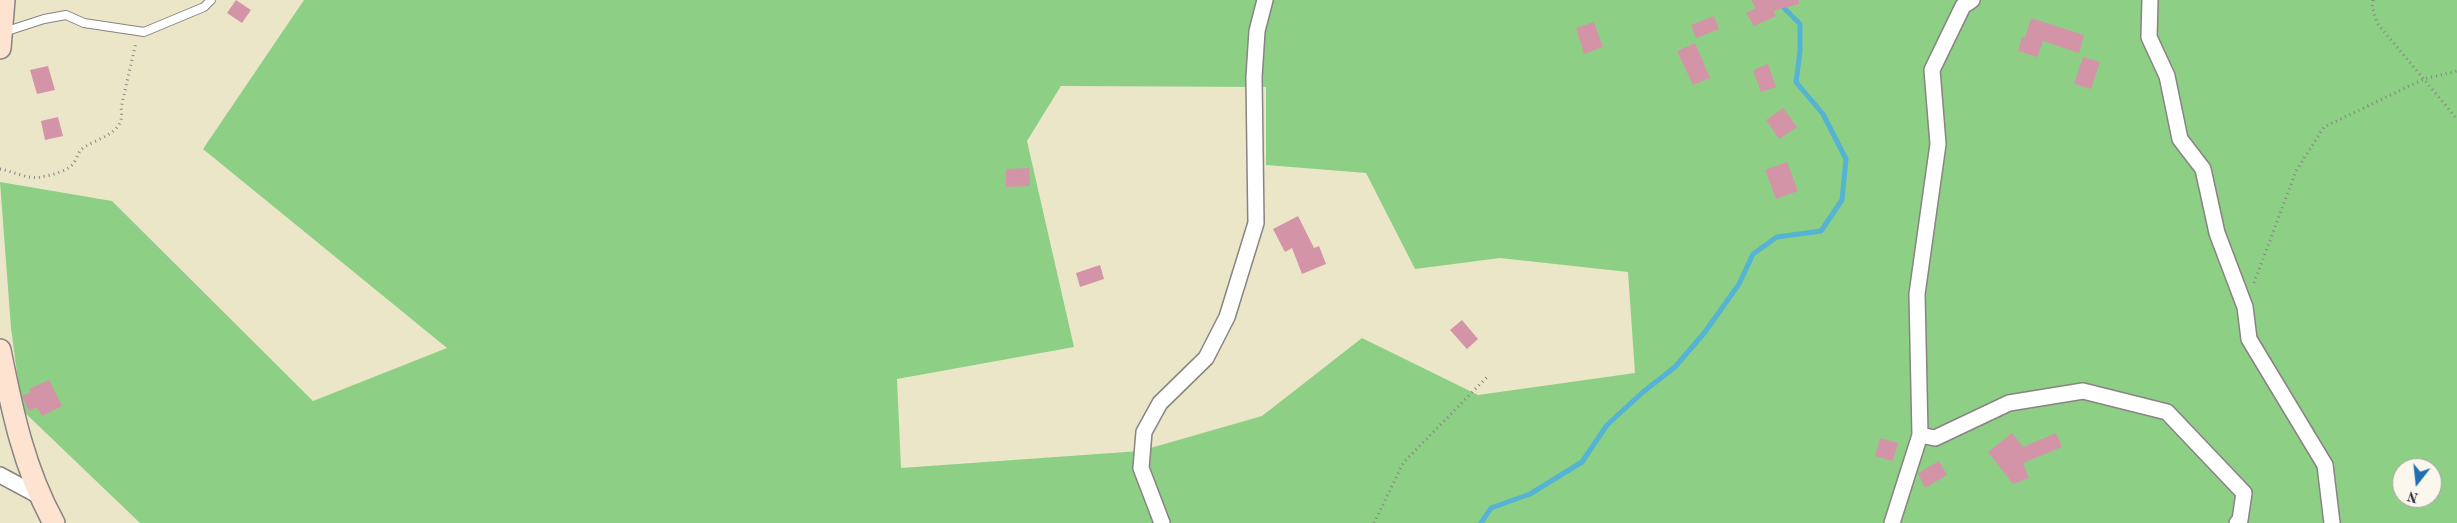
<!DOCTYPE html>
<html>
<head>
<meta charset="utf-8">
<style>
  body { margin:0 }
  #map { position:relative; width:2457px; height:523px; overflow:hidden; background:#ece6c9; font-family:"Old Standard TT",serif }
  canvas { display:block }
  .north { position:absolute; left:2392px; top:458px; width:50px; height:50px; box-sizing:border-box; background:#fbf7ec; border:1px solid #a4a2a5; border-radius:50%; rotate:196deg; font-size:14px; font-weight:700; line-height:20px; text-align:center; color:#22223b }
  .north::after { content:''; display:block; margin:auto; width:18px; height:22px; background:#1f6fb2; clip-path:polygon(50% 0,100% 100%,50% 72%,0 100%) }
</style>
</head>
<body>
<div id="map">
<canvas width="2457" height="523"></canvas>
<div class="north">N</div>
</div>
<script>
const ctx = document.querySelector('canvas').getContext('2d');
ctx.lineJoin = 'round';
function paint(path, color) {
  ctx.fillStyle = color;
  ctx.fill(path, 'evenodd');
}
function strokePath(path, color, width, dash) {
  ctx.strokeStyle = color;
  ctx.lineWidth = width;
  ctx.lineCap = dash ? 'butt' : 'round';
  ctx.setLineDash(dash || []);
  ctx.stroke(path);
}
const green = new Path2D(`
  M304 0H2457V523H140L22 410 11 328 0 182 112 201 313 401 447 348 203 149ZM1061 86 1266 87V165L1366 173 1415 269 1500 258 1628 272 1635 373 1478 395 1362 338 1262 416 1140 451 901 468 897 379 1074 347 1027 141ZM2402 468H2432V498H2402Z`);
const stream = new Path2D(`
  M1481 523 1491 508 1530 494 1582 462 1607 425 1643 392 1675 367 1705 332 1739 284 1753 254 1777 237 1821 231 1842 200 1846 159 1823 114 1796 82 1800 51V24L1776 0`);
const building = new Path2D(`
  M236 0 251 10 242 23 227 13Z
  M1751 0H1799V4L1773 11 1776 16 1754 26 1746 13 1756 8Z
  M1714 16 1719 29 1696 38 1691 25Z
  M2031 18 2084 35 2079 53 2043 41 2037 57 2018 51 2022 37 2025 38Z
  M1594 22 1603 47 1584 54 1576 28Z
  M1695 43 1710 78 1693 85 1677 51Z
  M2083 57 2100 62 2091 89 2074 84Z
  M1768 64 1776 87 1761 92 1753 70Z
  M48 66 55 90 37 94 30 70Z
  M1783 108 1797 127 1779 139 1766 120Z
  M58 117 63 136 45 140 41 121Z
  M1787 162 1798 191 1776 199 1765 170Z
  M1029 168 1030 186 1006 187V169Z
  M1298 216 1314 248 1319 246 1326 264 1302 274 1292 248 1285 252 1273 229Z
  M1100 265 1104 279 1080 287 1076 273Z
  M1462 320 1478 339 1467 349 1450 330Z
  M49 380 62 406 42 416 37 407 29 411 22 396 31 392 29 389Z
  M2012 433 2023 447 2056 433 2062 447 2023 463 2029 478 2013 484 1988 452Z
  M1880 438 1898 443 1893 461 1875 456Z
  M1939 461 1947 475 1925 488 1918 473Z`);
const path = new Path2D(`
  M2373 0 2372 6 2377 23 2457 119
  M0 169C13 171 28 180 41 177 52 175 70 171 75 161 78 156 78 152 83 148 99 137 126 134 121 108L136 42
  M2254 283 2296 171 2324 127 2424 79 2457 71
  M1374 523 1403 463 1489 375`);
const lane = new Path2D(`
  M4 32 44 19 66 15 84 23 144 32 204 7 211 0`);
const street = new Path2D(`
  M2150 0 2149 37 2167 76 2180 139 2203 169 2217 233 2245 307 2249 339 2325 465 2332 523
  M1920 435 1935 438 2009 403 2083 391 2167 412 2244 493 2240 520 2237 523
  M0 475 39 496
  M1162 523 1141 468 1144 432 1160 403 1206 358 1227 317 1256 223 1254 77 1257 31 1265 0
  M1892 523 1920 435 1917 294 1938 144 1932 70 1963 6 1972 0`);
const secondary = new Path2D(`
  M0 48 4 0
  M0 350C12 410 24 469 54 523`);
paint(green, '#8ecf86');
strokePath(stream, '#55b3d3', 5);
paint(building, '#d494a8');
strokePath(lane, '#878482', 10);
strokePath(street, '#878482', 18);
strokePath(secondary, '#878482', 24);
strokePath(path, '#878482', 3, [1, 4]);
strokePath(lane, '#fff', 8);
strokePath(street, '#fff', 15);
strokePath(secondary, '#fee3d1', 21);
</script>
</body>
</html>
